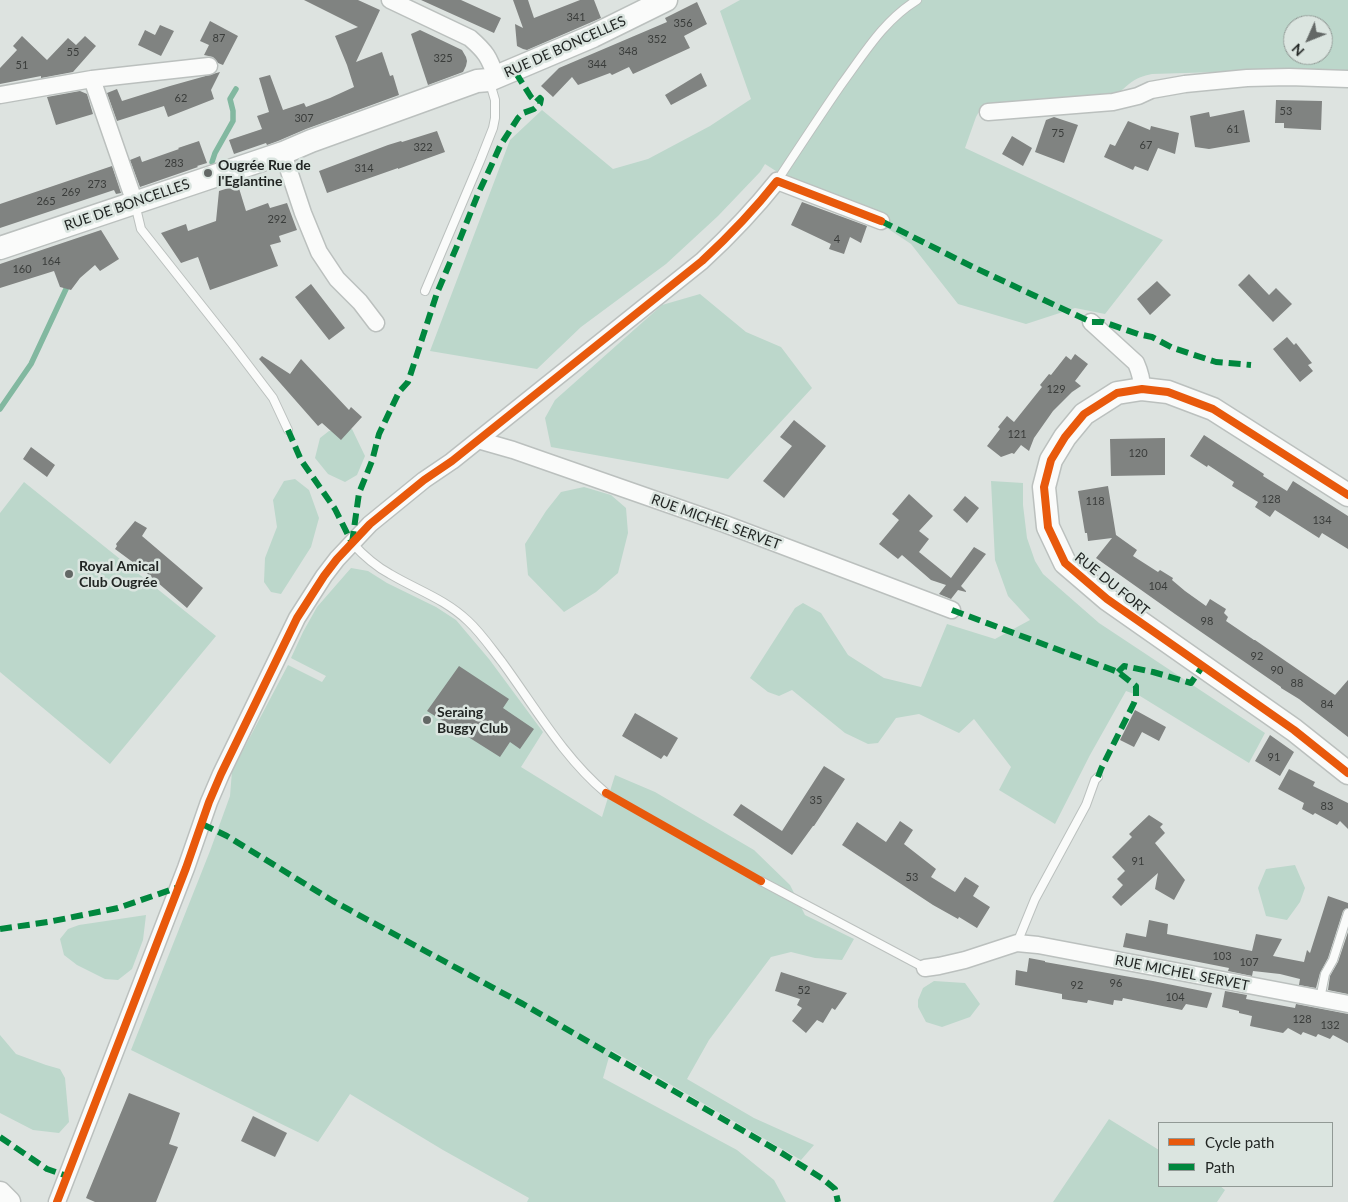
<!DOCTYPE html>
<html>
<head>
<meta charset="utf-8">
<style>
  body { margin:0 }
  #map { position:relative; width:1348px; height:1202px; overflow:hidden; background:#dde3e0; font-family:Lato,sans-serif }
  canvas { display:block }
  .legend { position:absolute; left:1158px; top:1122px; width:175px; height:65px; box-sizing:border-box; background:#dbe5e0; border:1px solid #919995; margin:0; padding:6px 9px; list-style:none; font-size:15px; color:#222624 }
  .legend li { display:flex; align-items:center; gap:10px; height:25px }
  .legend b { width:25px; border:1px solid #919995 }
  .north { position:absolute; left:1283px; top:15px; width:50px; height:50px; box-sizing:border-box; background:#dbe5e0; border:1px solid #919995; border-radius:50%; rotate:226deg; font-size:14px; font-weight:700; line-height:20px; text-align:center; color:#222624 }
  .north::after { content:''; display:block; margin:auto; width:18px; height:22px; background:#636866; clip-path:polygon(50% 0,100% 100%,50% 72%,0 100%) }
</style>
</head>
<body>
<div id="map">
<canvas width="1348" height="1202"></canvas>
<ul class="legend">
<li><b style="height:6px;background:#e8590c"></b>Cycle path</li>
<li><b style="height:6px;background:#00873e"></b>Path</li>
</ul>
<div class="north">N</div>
</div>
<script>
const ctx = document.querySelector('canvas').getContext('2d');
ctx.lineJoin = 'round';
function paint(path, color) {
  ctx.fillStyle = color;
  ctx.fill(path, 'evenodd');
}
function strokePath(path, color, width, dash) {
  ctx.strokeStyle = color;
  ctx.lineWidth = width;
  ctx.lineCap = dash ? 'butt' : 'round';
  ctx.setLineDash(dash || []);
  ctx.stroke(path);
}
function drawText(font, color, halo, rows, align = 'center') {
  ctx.font = font + ' Lato,sans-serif';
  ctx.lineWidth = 5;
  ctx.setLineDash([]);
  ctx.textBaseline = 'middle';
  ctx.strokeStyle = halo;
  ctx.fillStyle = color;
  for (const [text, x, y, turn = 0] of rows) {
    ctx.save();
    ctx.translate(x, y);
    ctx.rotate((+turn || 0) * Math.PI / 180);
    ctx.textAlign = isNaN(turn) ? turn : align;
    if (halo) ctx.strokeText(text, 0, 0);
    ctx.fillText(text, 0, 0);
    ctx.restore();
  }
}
const green = new Path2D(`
  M740 0H1348V70L1251 71 1152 74C1143 76 1136 78 1129 84 1121 90 1120 94 1109 98L981 108 976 117 965 148 1163 240 1105 314 1075 308 1026 324 958 304 911 244 884 226 790 180 765 164 760 172 718 216 666 264 581 327 537 369 430 351 510 140 542 110 613 169 648 159 710 126 751 99 720 11ZM1293 25H1323V55H1293Z
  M700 294 746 332 781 347 812 388 728 479 551 447 545 418 555 400 662 305Z
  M352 429 365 456 357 475 345 482 328 474 315 458 320 438 329 431Z
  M295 479 309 490 319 518 311 547 281 594 271 592 264 582 265 558 277 527 273 500 284 481Z
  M991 481 1023 483V505L1027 538 1035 561 1043 574 1099 623 1265 733 1249 763 1140 696 1126 691 1090 755 1055 824 999 790 1011 767 974 719 959 733 919 714 896 718 878 743 868 744 845 733 792 690 779 696 768 692 750 678 795 608 803 603 821 613 848 655 884 678 921 687 947 624 995 639 1030 620 1008 596 995 560Z
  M24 482 216 636 110 764 0 672V513Z
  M584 487 611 495 626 508 628 533 618 573 596 592 564 612 528 575 525 544 546 511 561 492Z
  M351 568 368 571 387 583 436 607 456 620 489 659 543 732 521 767 602 817 615 775 655 792 754 850 790 885 805 915 854 939 842 960 815 958 791 952 771 957 709 1040 687 1079 754 1118 814 1145 801 1160 611 1050 603 1078 737 1150 774 1180 786 1202H527L529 1198 443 1150 350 1094 318 1142 131 1050 210 851 230 796 232 771 288 665 322 682 326 676 291 658 303 632 317 607Z
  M1295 865 1305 888 1300 902 1287 920 1266 916 1258 888 1266 869Z
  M146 915 143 940 132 969 118 980 105 979 77 965 64 955 60 939 68 929 79 925Z
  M934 981 965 983 980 1004 970 1017 942 1027 926 1022 918 1007V1000L923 988Z
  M0 1035 16 1054 46 1065 60 1069 65 1078 69 1122 59 1133 33 1130 0 1113Z
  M1109 1119 1159 1150V1186H1220L1225 1190 1217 1202H1053Z`);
const stream = new Path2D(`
  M212 162 215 153 233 121V111L230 99 236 89
  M0 409 31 364 66 289`);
const building = new Path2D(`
  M304 0H358L380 10 356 62 382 52 390 76 393 75 399 95 306 129 278 141 267 145 266 143 234 154 229 140 262 129 257 116 269 112 259 78 270 75 283 110 304 103 306 107 330 98 354 87 347 65 335 36 358 27Z
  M421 0H461L501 18 494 33Z
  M513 0H528L534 18 580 0H594L601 18 527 50 523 49 517 46 515 24 523 28Z
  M697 2 707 24 684 36 690 48 633 74 629 67 612 75 610 73 578 85 572 77 553 97 541 86 559 68 667 22 665 18Z
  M210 21 238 36 223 65 218 63 213 57 204 55 209 45 200 41Z
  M160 25 174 31 161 56 138 45 145 30 155 35Z
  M420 30 462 50 466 57 467 61 466 66 463 72 428 85 411 34Z
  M22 36 47 60 68 38 76 45 85 36 96 46 73 72 41 78V76L0 84V68L17 50 13 46Z
  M220 72 211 90 214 99 168 117 164 106 117 121 107 93 117 89 122 101 170 86Z
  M701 73 707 86 671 105 665 95Z
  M80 91 87 94 93 114 56 125 47 97Z
  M1276 100 1322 101 1321 130 1284 128V123H1275Z
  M1244 110 1250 142 1209 149 1195 147 1190 116 1209 112 1210 117Z
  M1054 117 1078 125 1064 163 1035 152 1046 120Z
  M1128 121 1150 130 1151 126 1179 133 1175 154 1158 148 1148 171 1135 166 1133 170 1104 157 1110 144 1115 146Z
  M437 131 445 152 398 169V168L327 193 319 171 388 145 401 141 402 142Z
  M1012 136 1032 148 1023 166 1002 154Z
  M199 141 207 163 197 166 198 167 140 187 130 160 140 156 142 162 179 149 178 148Z
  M112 166 121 193 116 194 114 190 0 228V204Z
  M238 185 246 211 268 203 270 208 287 203 297 230 279 236 281 242 270 245 278 266 210 290 198 257 181 263 161 233 186 224 188 231 216 221 219 191Z
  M802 202 867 226 861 243 850 237 844 254 829 249 831 244 791 225Z
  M101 230 119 259 100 271 95 265 80 278 71 290 60 287 54 271 0 288V264Z
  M1249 274 1269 295 1276 288 1292 304 1273 322 1238 285Z
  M1157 281 1171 295 1150 315 1137 299Z
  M311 284 345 328 329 340 295 297Z
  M1287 337 1294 345 1296 343 1312 363 1308 365 1313 371 1300 382 1273 349Z
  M1075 354 1088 364 1075 381 1081 386 1072 392 1053 411 1034 438 1029 451 1021 445 1014 454 1012 453 1001 457 987 446 1000 429 998 427 1007 416 1014 422 1042 387 1040 385 1049 374 1051 375 1066 356 1071 360Z
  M262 356 290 374 301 359 349 410 351 407 362 417 341 440 322 423 318 426 259 359Z
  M794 420 826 446 784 498 763 481 792 446 780 437Z
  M1204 435 1264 474 1263 476 1287 491 1293 481 1348 516V549L1322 533 1319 538 1275 510 1270 517 1255 507 1258 502 1232 486 1234 482 1208 465 1207 467 1190 456Z
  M1165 438V475L1111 476 1110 439Z
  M31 447 55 465 47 477 23 459Z
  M1108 486 1116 535 1137 550 1133 556 1158 572 1160 570 1173 578 1172 580 1185 591 1206 606 1210 599 1226 609 1224 613 1228 617 1226 621 1254 640H1255L1335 695 1348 680V737L1299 699 1281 688V687L1175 614 1096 558 1112 538 1088 541 1087 533H1085L1078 491Z
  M909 494 933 516 919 531 929 539 919 552 951 578 974 547 986 554 961 586 966 591V592L958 590 951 599 939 594 946 585 931 580 902 555 898 559 879 544 899 520 892 514Z
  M965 496 979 508 967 523 953 510Z
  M135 521 147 528 142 536 203 588 187 608 142 569 115 549 117 546 116 544Z
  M459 666 509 699 503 708 534 729 520 749 510 742 500 757 427 711Z
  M1135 710 1166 727 1159 741 1142 732 1134 747 1120 740Z
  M635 713 678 738 667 757 664 755 661 759 622 736Z
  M1270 735 1294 752 1280 776 1255 761Z
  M824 766 845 779 814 826H813L792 855 733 815 741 804 782 831Z
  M1289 769 1315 782 1313 786 1348 803V829L1340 821 1337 825 1315 813 1313 815 1302 809 1304 803 1278 789Z
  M1149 815 1163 824 1160 827 1165 833 1155 843 1185 880 1174 900 1155 889 1158 873 1121 906 1112 897 1123 885 1117 879 1125 871 1112 857 1132 837 1129 834Z
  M900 821 913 830 904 844 936 869 931 877 955 892 965 877 979 886 973 896 990 907 977 928 959 917 958 919 933 905 842 845 857 822 886 842Z
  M1328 896 1348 903V908L1345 909 1343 911 1328 958 1320 973 1316 988 1299 985 1300 979 1280 974 1253 971 1252 976 1228 971 1229 968 1123 947 1126 933 1146 937 1149 920 1168 924 1167 934 1252 951 1256 934 1282 939 1273 956 1304 962 1307 950 1310 953Z
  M1348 932V994L1328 990 1330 976 1338 962Z
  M1029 958 1045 961V962L1153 981 1212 993 1207 1008 1186 1004 1182 1010 1123 998 1122 1001 1114 1000 1113 1005 1088 1000 1087 1003 1062 999V994L1015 985 1016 970 1027 972Z
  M781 972 812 982 847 993 835 1010 832 1008 823 1023 817 1020 806 1033 792 1021 802 1008 797 1005 800 999 775 991Z
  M1225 991 1247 995 1246 999 1295 1008 1296 1004 1348 1014V1043L1333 1035 1330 1039 1318 1034 1316 1037 1303 1032 1301 1035 1288 1028 1283 1033 1250 1026 1252 1016 1239 1013V1011L1222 1007Z
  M129 1093 180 1113 169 1144 178 1147 156 1202H95L86 1198Z
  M253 1116 287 1133 275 1157 241 1141Z`);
const lane = new Path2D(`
  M777 181C798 149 819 117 841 85 864 54 883 21 917 0
  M135 204 141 229 232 344 273 398 288 430
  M425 291 480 161 493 128 495 118V100L490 83
  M352 543C363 555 375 566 390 574 417 590 445 599 468 621 481 633 491 648 502 662 535 707 563 757 606 793
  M761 881 925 968
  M1017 943 1035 899 1086 805 1095 780 1098 777
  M1320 999 1325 974 1333 960 1348 913`);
const street = new Path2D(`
  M390 0 470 38C486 52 489 57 496 77
  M92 79 135 203
  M0 95 92 79 209 66
  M988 112 1113 102 1138 96 1151 90 1185 84 1247 78 1289 77 1348 79
  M283 153 303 213 319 252 337 279 360 302 376 323
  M1091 322 1136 363C1140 372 1142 379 1142 389
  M478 440 513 450 725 524 952 610
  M925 968 939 966 965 960 1017 943 1038 945 1348 1004
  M57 1202 186 868 209 802 221 774 297 618 324 576 337 559 370 524 424 480 452 461 702 261C729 236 754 210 777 181L881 221`);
const secondary = new Path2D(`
  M0 248 283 153 311 141 477 81 489 80 593 36 666 0
  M1348 495 1213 409 1168 392 1142 389 1117 393 1084 414 1065 437 1051 460 1044 487 1048 527 1065 563 1107 599 1294 730 1348 773
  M0 1193 9 1202`);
const quiet = new Path2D(`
  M881 221 971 266 1091 322H1103L1109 324 1138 334 1152 337 1173 348 1216 362 1251 365
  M288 430 301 460 335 509 352 543
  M352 543 359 493 372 461 379 434 399 392 408 382 437 293 460 239 478 194 492 164 500 146 518 118 523 113 534 109 540 104 541 99 540 98 536 102 531 97 514 70
  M952 610 1118 672 1136 686V697L1134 703 1101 769 1098 777
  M1118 672 1124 666 1153 672 1191 683 1202 667
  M202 824 227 836 333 901 523 1004 780 1152 823 1179 835 1189 838 1202
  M0 929 48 922 118 908 179 887
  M0 1137 47 1169 67 1176`);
const cycleway = new Path2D(`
  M1348 495 1213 409 1168 392 1142 389 1117 393 1084 414 1065 437 1051 460 1044 487 1048 527 1065 563 1107 599 1294 730 1348 773
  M606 793 761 881
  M57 1202 186 868 209 802 221 774 297 618 324 576 337 559 370 524 424 480 452 461 702 261C729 236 754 210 777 181L881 221`);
const markers = [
  [208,173,5,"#636866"],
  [69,574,5,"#636866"],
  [427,720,5,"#636866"]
];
const numberNames = [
  ["341",576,17],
  ["356",683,23],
  ["87",219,38],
  ["352",657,39],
  ["348",628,51],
  ["55",73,52],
  ["325",443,58],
  ["344",597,64],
  ["51",22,65],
  ["62",181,98],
  ["53",1286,111],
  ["307",304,118],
  ["61",1233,129],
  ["75",1058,133],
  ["67",1146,145],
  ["322",423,147],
  ["283",174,163],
  ["314",364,168],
  ["273",97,184],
  ["269",71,192],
  ["265",46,201],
  ["292",277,219],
  ["4",837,239],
  ["164",51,261],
  ["160",22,269],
  ["129",1056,389],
  ["121",1017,434],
  ["120",1138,453],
  ["128",1271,499],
  ["118",1095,501],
  ["134",1322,520],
  ["104",1158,586],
  ["98",1207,621],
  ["92",1257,656],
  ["90",1277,670],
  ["88",1297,683],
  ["84",1327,704],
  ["91",1274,757],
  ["35",816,800],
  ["83",1327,806],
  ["91",1138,861],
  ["53",912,877],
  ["103",1222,956],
  ["107",1249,962],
  ["96",1116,983],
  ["92",1077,985],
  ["52",804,990],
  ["104",1175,997],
  ["128",1302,1019],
  ["132",1330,1025]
];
const streetNames = [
  ["RUE DE BONCELLES",565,47,-24],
  ["RUE DE BONCELLES",127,205,-19],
  ["RUE MICHEL SERVET",716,522,20],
  ["RUE DU FORT",1112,584,39],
  ["RUE MICHEL SERVET",1182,973,11]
];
const poiNames = [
  ["Ougrée Rue de",218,165],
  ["l'Eglantine",218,181],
  ["Royal Amical",79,566],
  ["Club Ougrée",79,582],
  ["Seraing",437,712],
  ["Buggy Club",437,728]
];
paint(green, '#bcd7cb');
strokePath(stream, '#82b8a0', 5.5);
paint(building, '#808381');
strokePath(lane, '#bbc0be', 10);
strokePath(street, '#bbc0be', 19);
strokePath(secondary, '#bbc0be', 25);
strokePath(lane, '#fafbfa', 8);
strokePath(street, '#fafbfa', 16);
strokePath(secondary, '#fafbfa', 22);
strokePath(quiet, '#00873e', 6, [12, 6]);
strokePath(cycleway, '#e8590c', 8);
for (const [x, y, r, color] of markers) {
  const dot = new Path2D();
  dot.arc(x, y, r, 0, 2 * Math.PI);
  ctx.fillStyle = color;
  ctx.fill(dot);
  strokePath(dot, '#dbe5e0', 2);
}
drawText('11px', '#3a3d3b', null, numberNames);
drawText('14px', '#222624', '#dbe5e0', streetNames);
drawText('bold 14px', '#222624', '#dbe5e0', poiNames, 'left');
</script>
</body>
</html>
